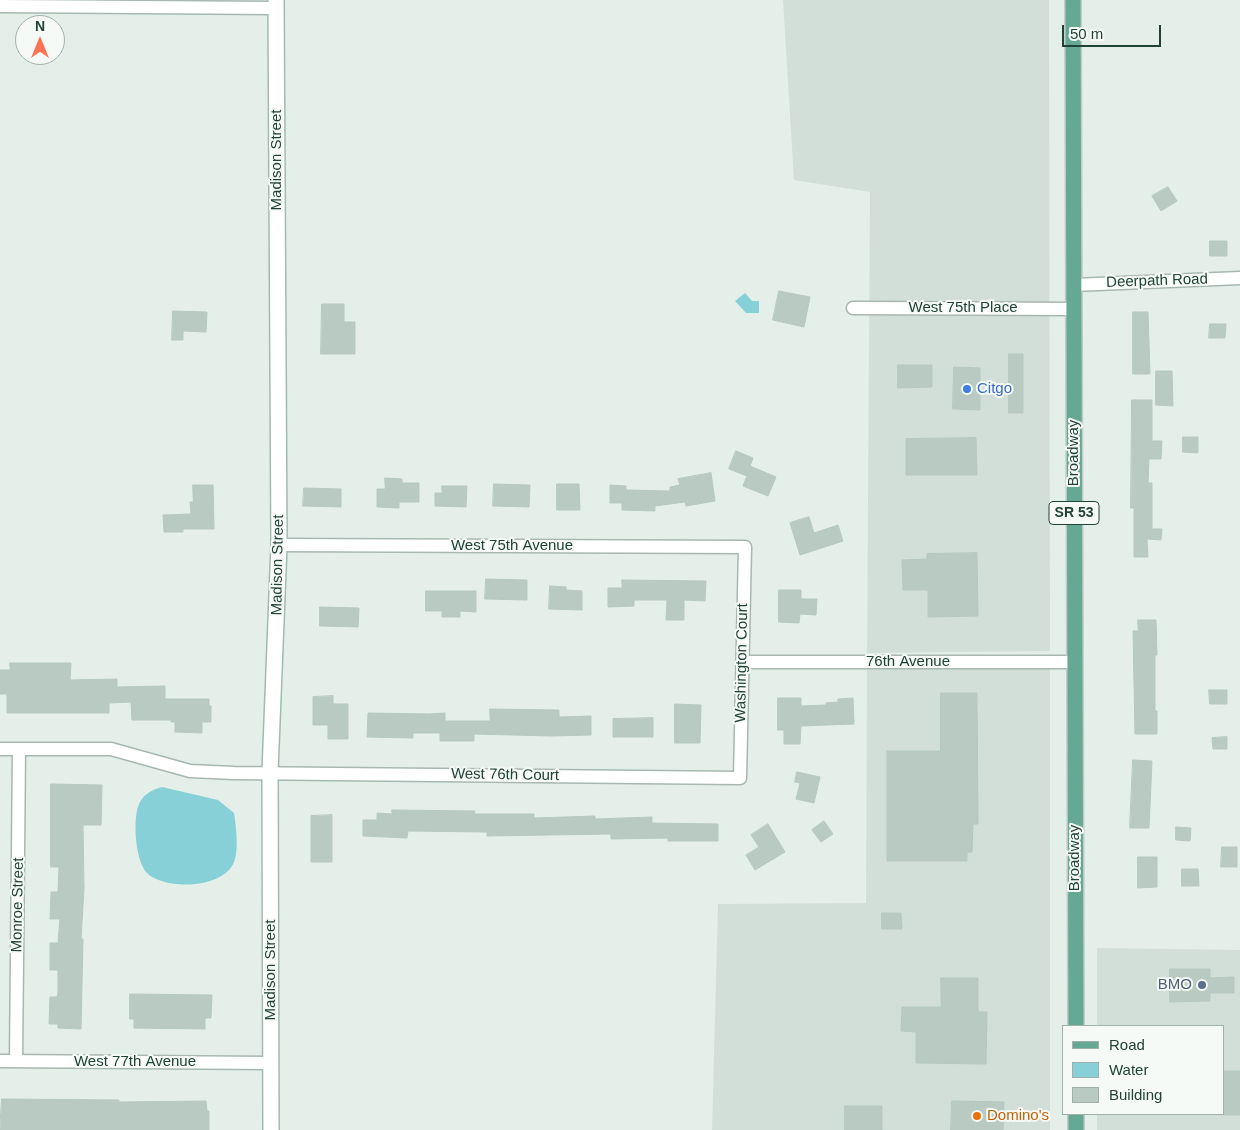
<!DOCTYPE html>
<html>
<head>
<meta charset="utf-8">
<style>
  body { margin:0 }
  #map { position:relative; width:1240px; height:1130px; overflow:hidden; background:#e4efe9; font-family:Helvetica,sans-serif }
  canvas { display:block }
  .legend { position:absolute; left:1062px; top:1025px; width:162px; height:90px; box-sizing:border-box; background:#f5faf7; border:1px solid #a0b0aa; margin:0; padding:6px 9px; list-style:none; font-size:15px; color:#214237 }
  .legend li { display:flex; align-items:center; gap:10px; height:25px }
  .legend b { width:25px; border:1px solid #a0b0aa }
  .north { position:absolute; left:15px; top:15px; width:50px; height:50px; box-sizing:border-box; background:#f5faf7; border:1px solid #a0b0aa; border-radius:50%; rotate:0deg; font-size:14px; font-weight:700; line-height:20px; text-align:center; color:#214237 }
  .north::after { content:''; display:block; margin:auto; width:18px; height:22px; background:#fd7353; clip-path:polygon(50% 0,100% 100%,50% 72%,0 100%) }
  .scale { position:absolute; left:1062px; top:25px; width:99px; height:22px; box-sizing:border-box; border:2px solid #214237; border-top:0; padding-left:6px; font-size:15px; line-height:18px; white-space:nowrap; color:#214237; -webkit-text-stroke:4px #f5faf7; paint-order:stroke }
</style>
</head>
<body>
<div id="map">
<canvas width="1240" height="1130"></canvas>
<ul class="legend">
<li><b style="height:6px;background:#65a893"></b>Road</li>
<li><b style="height:14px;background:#88d0d8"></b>Water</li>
<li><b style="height:14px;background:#b9cac2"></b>Building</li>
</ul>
<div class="north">N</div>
<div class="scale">50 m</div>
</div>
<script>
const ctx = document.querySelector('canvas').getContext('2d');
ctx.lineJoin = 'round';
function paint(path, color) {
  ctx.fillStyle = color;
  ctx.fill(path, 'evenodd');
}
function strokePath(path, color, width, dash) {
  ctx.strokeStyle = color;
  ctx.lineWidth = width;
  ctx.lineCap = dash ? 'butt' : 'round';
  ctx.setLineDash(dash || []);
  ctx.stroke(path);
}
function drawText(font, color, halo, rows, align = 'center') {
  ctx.font = font + ' Helvetica,sans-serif';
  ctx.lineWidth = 4;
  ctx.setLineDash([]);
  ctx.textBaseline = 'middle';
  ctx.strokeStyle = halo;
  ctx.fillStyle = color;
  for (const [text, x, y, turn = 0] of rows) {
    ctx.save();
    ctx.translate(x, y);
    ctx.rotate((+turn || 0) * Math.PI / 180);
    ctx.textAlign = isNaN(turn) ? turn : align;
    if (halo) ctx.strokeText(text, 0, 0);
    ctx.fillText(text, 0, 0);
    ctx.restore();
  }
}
const built = new Path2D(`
  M783 0H1049L1050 651 867 653 870 192 794 180Z
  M867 669H1050V1130H712L718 904 866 903Z
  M1097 948 1240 950V1130H1097V1114H1224V1026H1097Z`);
const water = new Path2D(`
  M745 293 752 301H759V313H746L735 301Z
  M162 787 218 800 234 813C236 826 239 850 234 862 224 889 163 891 146 872 135 859 132 816 140 802 144 794 154 789 162 787Z`);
const building = new Path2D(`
  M1168 187 1177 201 1161 211 1152 196Z
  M1210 241H1227V256H1210Z
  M779 291 810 297 804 327 773 320Z
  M322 304H344V322H355V354H321Z
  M173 311 207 312 206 332 183 331V340H172Z
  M1133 312H1148L1150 374H1133Z
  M1210 324H1226L1225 338H1209Z
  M1009 354H1023V413H1009Z
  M898 365H932V387L898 388Z
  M954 367 980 368V410L953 409Z
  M1156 371H1172L1173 406 1156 405Z
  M1132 400H1152V441H1162L1161 459H1149L1148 483H1152V529H1162L1161 540 1147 539 1148 557H1134V508H1131Z
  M1183 437H1198V453L1183 452Z
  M976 438 977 475H906V439Z
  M736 451 753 458 750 466 776 477 768 496 743 486 747 476 729 469Z
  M711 473 715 501 686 506 685 502 655 506V511L622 510V503H610V485L626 486V490L670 491V487L680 485 678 479Z
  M385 478 402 479V483H419V502H399V508L377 507V489H385Z
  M494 484 530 485 529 507 493 506Z
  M557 484H579L580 510H557Z
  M193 485H213L214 529H183V532H164L163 515 191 514 190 502H193Z
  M442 486H467L466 507 435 506V493H442Z
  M304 488 341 489V507L303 506Z
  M809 517 814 533 838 525 843 541 800 555 790 523Z
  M977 553 978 616 928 617V590H903L902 560 927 559V554Z
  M486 579 527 580V600L485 599Z
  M622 580 706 581 705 601 684 600V620H666L667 600H634V606L608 607V588H622Z
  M550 586 566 587V590L582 591V610L549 609Z
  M779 590H801V599H817L816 615 800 614 799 623 779 622Z
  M426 591H476V612L460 611V617H442V611H426Z
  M320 607 359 608 358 627 320 626Z
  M1138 620H1156L1157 655H1155V711H1157V734H1135L1133 631H1138Z
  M10 663H71L70 680 117 679V687L165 686V699H209V706H211V722H202V733L175 732V722H171V720H132L131 702 109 703V713H7V694H0V670H10Z
  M1209 690H1227V704H1210Z
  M941 693H977L978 824H973L972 852H967V861H887V751H940Z
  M333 696V704H348V739H328V725H313V697Z
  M778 698H801V706L826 705V703L838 702V699L853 698 854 724 801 726 800 744H784V730H778Z
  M675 704 701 705 700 743H675Z
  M490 709 559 710V717L591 716V735L551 736 474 734V741H440V733H413V738L367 737 368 713 429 714 445 713V721H490Z
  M653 718V737H613V719Z
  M1227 737V749H1213L1212 738Z
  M1133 760 1152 761 1149 828H1130Z
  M797 772 820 777 814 803 796 799 800 783 795 782Z
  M51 784 102 785 101 825H83L84 888 81 939H83L81 1029 58 1028V1024H49L50 997H57L58 993V970H50V943H58L60 919H50L51 892H58L59 867H51Z
  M392 810 475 811 474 814H534V818L595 816V819L652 817V823L718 824V841H668V838L611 839V834L487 836V832L408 831 407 838 363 836V820H377V813L392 814Z
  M332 815V862H311V816Z
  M824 821 833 834 821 842 812 830Z
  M768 824 785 852 755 870 746 855 759 847 751 835Z
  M1176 827 1191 828 1190 841 1176 840Z
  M1222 847H1237V867H1221Z
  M1138 857H1157V887L1138 888Z
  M1182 869H1198L1199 886H1182Z
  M882 913H901L902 929H882Z
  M1170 969H1210V978L1234 977V993H1210V1001L1170 1002Z
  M941 978H978V1012H987L986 1064 916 1063V1032L901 1031 902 1007H941Z
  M130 994 212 995 211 1018H205V1029L134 1028V1019H130Z
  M1224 1071H1240V1115H1224Z
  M2 1099 119 1100V1102L206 1101 207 1111H209V1130H0Z
  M952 1101 1004 1102 1003 1130H951Z
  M845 1106H882V1130H845Z`);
const street = new Path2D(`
  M0 6 276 8
  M1074 285 1240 278
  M853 308 1074 309
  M742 662H1075
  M0 749H111L190 771 234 773 740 778 745 547 279 545
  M0 1061 271 1063
  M16 1061 19 749`);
const secondary = new Path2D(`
  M271 1130 270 772 279 545 276 0`);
const primary = new Path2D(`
  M1073 0 1076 1026
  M1076 1114V1130`);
const markers = [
  [967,389,5,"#3f7fe0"],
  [1202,985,5,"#5c6f8a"],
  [977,1116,5,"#e8710a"]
];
const shields = [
  [1074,513,50]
];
const shieldNames = [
  ["SR 53",1074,513]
];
const streetNames = [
  ["Madison Street",277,160,-90],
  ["Deerpath Road",1157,281,-2],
  ["West 75th Place",963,308],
  ["Broadway",1074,453,-90],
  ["West 75th Avenue",512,546],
  ["Madison Street",278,565,-89],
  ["76th Avenue",908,662],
  ["Washington Court",742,663,-89],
  ["West 76th Court",505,775,1],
  ["Broadway",1075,858,-90],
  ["Monroe Street",18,905,-89],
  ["Madison Street",271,970,-90],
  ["West 77th Avenue",135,1062]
];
const shopNames = [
  ["Citgo",977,389]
];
const serviceNames = [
  ["BMO",1192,985]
];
const foodNames = [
  ["Domino's",987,1116]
];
paint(built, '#d2dfd8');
paint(water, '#88d0d8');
paint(building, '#b9cac2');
strokePath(building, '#b5c9c0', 1);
strokePath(street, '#a6b8b0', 15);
strokePath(secondary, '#a1bbb1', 18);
strokePath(primary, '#c1cac7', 18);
strokePath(street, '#fff', 12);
strokePath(secondary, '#fff', 15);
strokePath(primary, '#65a893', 15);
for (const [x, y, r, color] of markers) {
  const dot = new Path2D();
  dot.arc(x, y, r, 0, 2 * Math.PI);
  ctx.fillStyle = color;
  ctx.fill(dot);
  strokePath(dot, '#f5faf7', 2);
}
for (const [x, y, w] of shields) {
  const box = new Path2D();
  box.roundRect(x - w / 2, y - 11.5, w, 23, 4);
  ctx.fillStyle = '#f5faf7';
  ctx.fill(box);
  strokePath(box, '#214237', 1);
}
drawText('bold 14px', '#214237', null, shieldNames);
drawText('15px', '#214237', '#f5faf7', streetNames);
drawText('15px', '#366cbe', '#f5faf7', shopNames, 'left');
drawText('15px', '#4e5e75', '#f5faf7', serviceNames, 'right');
drawText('15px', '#c56008', '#f5faf7', foodNames, 'left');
</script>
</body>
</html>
